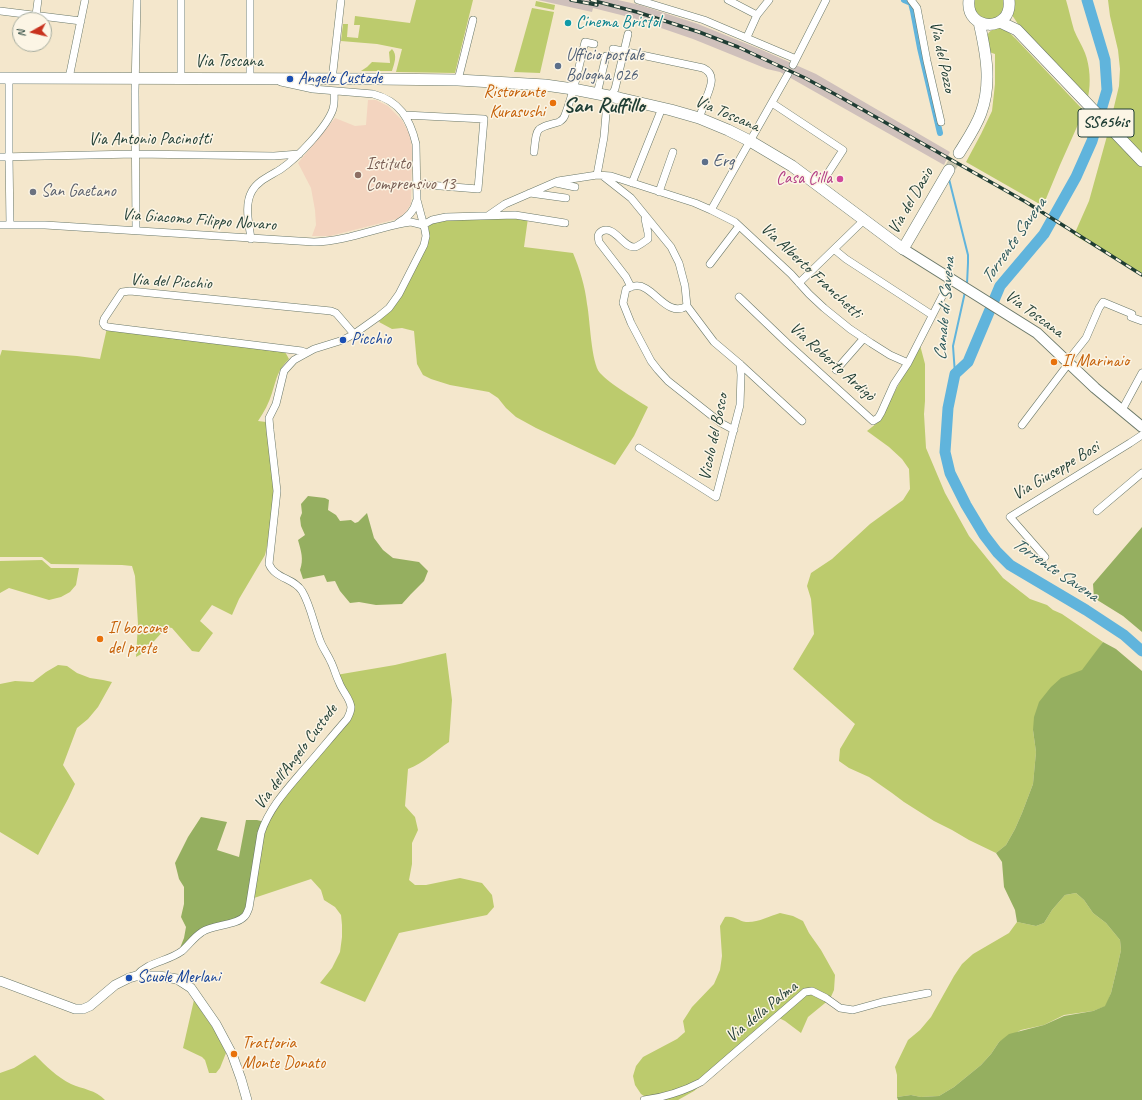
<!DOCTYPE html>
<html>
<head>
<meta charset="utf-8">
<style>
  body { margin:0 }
  #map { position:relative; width:1142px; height:1100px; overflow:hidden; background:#f4e7cc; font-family:Caveat,sans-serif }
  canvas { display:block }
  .north { position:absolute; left:12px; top:12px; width:40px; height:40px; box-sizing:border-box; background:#fcf5e5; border:1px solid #a4ab9e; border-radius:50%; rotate:262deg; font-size:11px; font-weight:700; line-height:16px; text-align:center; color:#1f3d34 }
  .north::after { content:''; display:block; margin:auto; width:14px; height:18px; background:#c8321e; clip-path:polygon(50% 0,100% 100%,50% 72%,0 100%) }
</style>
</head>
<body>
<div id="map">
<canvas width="1142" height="1100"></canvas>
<div class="north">N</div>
</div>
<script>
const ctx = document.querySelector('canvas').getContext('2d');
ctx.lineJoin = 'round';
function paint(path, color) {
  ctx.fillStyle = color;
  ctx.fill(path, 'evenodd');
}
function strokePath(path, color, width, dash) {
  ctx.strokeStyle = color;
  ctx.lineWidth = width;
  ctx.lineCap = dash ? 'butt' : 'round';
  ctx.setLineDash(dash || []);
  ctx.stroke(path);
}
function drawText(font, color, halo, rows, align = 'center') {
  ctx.font = font + ' Caveat,sans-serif';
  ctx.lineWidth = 3;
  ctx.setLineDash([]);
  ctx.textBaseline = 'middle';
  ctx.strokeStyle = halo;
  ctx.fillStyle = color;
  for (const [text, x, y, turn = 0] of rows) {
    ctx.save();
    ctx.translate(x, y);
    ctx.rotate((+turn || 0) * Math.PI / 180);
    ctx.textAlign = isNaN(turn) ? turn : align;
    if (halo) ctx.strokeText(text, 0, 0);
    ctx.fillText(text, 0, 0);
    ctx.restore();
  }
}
const built = new Path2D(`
  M368 100H376L388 106 402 120 409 133 412 147 411 204 405 213 397 219 330 236H312L316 225 315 210 311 188 298 163 335 118 355 126 366 125Z`);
const industrial = new Path2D(`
  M538 0H618L640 5 698 24 762 50 816 74 950 152 944 165 780 72 767 69 693 39 629 17 593 8 592 12Z`);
const green = new Path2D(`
  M416 0H473L455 73 396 72 402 49 377 44 341 41 343 24H348L347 37 358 38 360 25H354L355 16 410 23Z
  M973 0H1003C1005 10 1001 15 993 21L977 17Z
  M1012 0H1066C1069 10 1071 20 1074 30 1077 38 1082 45 1085 53 1090 66 1091 83 1088 97L1018 24 1012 15Z
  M1108 0H1142V274L1074 235 1089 201 1107 136 1119 86 1120 69 1118 50 1110 16Z
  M536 1 555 5 554 10 535 6Z
  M532 8 554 12 540 73 514 72Z
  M998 28C1006 29 1011 34 1016 39L1084 111 1060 165 1043 206 966 162 981 134 992 111 995 84V54L989 52C987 41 983 31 998 28Z
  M392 49C398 55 394 64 392 71H361L367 67 372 62 390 63 389 52Z
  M430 218H528L524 247 573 253C580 270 585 286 587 304 590 318 591 363 600 373 610 384 634 398 648 407L634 436 615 465 536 428 516 417 506 408 498 398 489 392 450 385 431 379 423 375 417 364 414 331 402 328 392 329 379 322 418 262 427 236Z
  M107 328 284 350 289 359C277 371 277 378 272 393 269 403 264 412 258 421L266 422 275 487 271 528 265 555 239 599 232 615 212 605 200 621 213 633 199 652 192 651 172 628 167 627 143 653 136 657 138 624 135 576 132 566 122 565 51 564 42 557H0V356L2 350 77 356 100 359Z
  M920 345 925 364V401L924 414 926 448 945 493 969 536 1003 578 1030 599 1047 605 1053 610 1062 614 1103 642 1098 650 1132 672 1033 730 1036 752 1033 784 1022 813 1015 829 1006 845 996 853 969 840 952 830 934 821 904 802 892 793 869 777 849 768 839 761 840 749 855 724 793 669 814 634 811 599 807 586 811 573 832 559 870 524 903 500 910 489 909 469 902 459 889 447 867 431 877 423 885 410Z
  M42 560 51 568H79L76 585 70 592 61 597 49 600 9 588 0 593V561Z
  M446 653 452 700 449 742C435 751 424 763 408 769L405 806 415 817 418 830 412 843V864L409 880 415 885H426L460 878 482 883 492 895 494 907 487 915 399 933 365 1002 320 983 332 968 340 952 342 937V925L341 915 335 907 324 900 321 890 311 879 254 898 265 827 278 802 342 721 348 711 350 702 336 675 395 665Z
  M58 665 67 666 77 673 90 678 103 680 112 682 98 707 88 719 77 728 63 765 75 784 68 799 38 855 0 832V684L15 681 33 682 46 672Z
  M1076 893 1084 900 1093 913 1106 923 1120 940 1121 950 1117 968 1111 993 1106 1006 1093 1011 1064 1015 1044 1025 1021 1030 999 1042 991 1054 981 1065 954 1087 939 1096 921 1097 911 1095 897 1097V1075L895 1067 908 1040 920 1030 931 1017 954 976 962 964 973 954 1009 933 1017 922 1036 926 1044 923 1052 910 1065 895Z
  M780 913 793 916 803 921 809 933 821 950 835 975 834 990 830 999 808 1017 801 1033 785 1021 777 1017 760 1035 694 1091 678 1100H650L641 1094 635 1085 633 1076 636 1066 643 1057 677 1039 685 1032 683 1021 692 1007 714 984 720 970 722 956 720 926 725 917C737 916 737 921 746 922 757 923 770 916 780 913Z
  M194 1000 217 1034 226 1053 220 1068 216 1073H209L205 1060 202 1057 183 1048Z
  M35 1055C46 1066 57 1077 71 1084 82 1089 96 1090 105 1100H0V1073L14 1068Z`);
const forest = new Path2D(`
  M308 496 325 498 329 500 328 510 336 515 340 521 351 520 355 523 358 522 367 513 374 538 383 550 393 558 419 562 428 571 424 581 411 594 402 604 376 605 359 602 350 603 340 591 335 581 327 582 324 575 303 579 300 570C304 559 301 551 298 540L305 535 301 526 300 518 302 513 301 504Z
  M1142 527V632L1123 616 1094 598 1093 584Z
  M1103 642 1116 649 1142 671V1100H898L897 1097 911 1095 921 1097 939 1096 954 1087 981 1065 991 1054 999 1042 1009 1034 1044 1025 1064 1016 1093 1011 1105 1006 1111 993 1117 968 1121 950 1120 940 1106 923 1093 913 1084 900 1076 893 1065 895 1052 910 1044 923 1036 926 1017 922 1015 910 1004 887 1002 862 996 853 1006 845 1015 829 1022 813 1033 784 1036 752 1033 730 1034 717 1039 702 1051 687 1061 678 1082 670Z
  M201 817 227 822 217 850 239 857 246 820H257L265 822 246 915 213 927 180 948 184 938 186 927 181 917 184 904V887L179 879 175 863 188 837Z`);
const stream = new Path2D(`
  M949 179 968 255V263L967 284
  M955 374 953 346 965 292`);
const canal = new Path2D(`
  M904 0 911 3 913 11 920 48 940 133`);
const river = new Path2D(`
  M1087 0 1105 60 1107 90 1092 141 1076 177 1044 234 1000 286 968 362 955 374 948 408 945 452 950 473 966 505 984 535 997 552 1010 565 1086 610 1124 635 1142 651`);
const primaryTunnel = new Path2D(`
  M949 170 959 153`);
const minor = new Path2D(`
  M250 0V79
  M638 0 704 20 796 59
  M728 0 757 15 747 37
  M911 0 917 8 927 61 941 122
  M0 11 81 21
  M36 15 38 0
  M757 15 769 0
  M613 49 703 68C716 74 711 86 707 96 704 104 702 111 699 118
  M793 65 826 0
  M9 78V156L10 225
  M69 78 85 0
  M181 79V0
  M332 80 341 0
  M458 80 473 20
  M597 94 606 56
  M772 103 843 150 819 187
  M405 115 484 119 478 189 416 184
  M534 152C537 126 535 129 559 122 562 120 564 119 565 115 574 92 579 66 585 42L594 44
  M0 157 135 154 274 156 299 154
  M597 175 604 137 607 102 615 89 628 34
  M603 176 631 198 671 247 679 263 685 286 687 306 714 342 740 364 802 421
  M556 183 575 187
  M632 183 662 108
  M659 192 673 152
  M530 193 566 198
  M711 210 788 74
  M489 215 505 204 558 181 597 175 611 176 695 203 711 210 735 222 791 274 809 294 824 308 850 329 871 343 890 355 908 363
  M398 223C407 218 414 212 416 202
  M0 225H45L314 242C346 241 373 229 404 223L411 222 423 225
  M423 225 432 220 446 217 515 215 565 223
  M136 230 135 91 137 0
  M251 239C249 223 244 205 252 191 258 180 272 175 281 169 297 158 327 127 333 109 335 103 334 97 334 91
  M835 250 846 259 932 315
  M710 264 739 226
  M799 283 864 220
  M631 287 626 277 599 242C598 237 597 234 602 231 615 225 624 249 635 247 639 246 645 241 648 239V233L645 219 646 217
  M739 297 787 343 873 421 878 418 881 413 894 384 908 363 951 279
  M687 306C666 319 653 283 635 286 632 286 629 288 626 289L623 303 631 323 651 361 658 370 668 381 721 423 734 430
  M306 353 302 351 108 327 105 326 103 323 104 319 122 292 130 291 331 311 336 313 354 334
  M1067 362 1086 338 1099 308 1103 302 1132 314 1131 317 1142 321
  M836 370 864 338
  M1122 410 1142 373
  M1022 425 1069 363
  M639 448 716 497 740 405 741 375 740 364
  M1097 511 1142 473
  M1045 557 1010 517 1130 443 1142 435
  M136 976C149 961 167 962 182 951 189 945 194 937 202 932 214 924 236 926 245 916 247 914 248 910 249 908L261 833C269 808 288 788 305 768 319 752 333 735 347 719 349 715 351 712 351 707 350 698 342 691 339 682 336 676 334 668 331 662 328 655 324 650 321 643 314 626 311 606 302 591 294 578 275 579 269 564L277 491 270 430 269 418 276 404 284 371 294 360 303 355 314 349 343 340 354 334 378 317 389 308 399 294 424 245 426 236 425 230 417 200 416 144C410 119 400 101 373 94L313 89 281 82
  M644 1100C666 1097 682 1092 701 1082L805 992 812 991 826 998 840 1008 853 1010 882 1002 928 993`);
const tertiary = new Path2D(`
  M0 981 75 1009H83L90 1006 115 985 129 978 136 976H159L177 979 191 988 216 1024 232 1054 241 1079 247 1100`);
const secondary = new Path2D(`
  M903 249 1037 333 1095 388 1142 427`);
const primary = new Path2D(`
  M969 0C965 32 1013 33 1009 0
  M1000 22 1017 30 1142 161
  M0 78 377 79 458 80 545 85 573 89 619 98 671 110 699 118 728 130 750 141 792 166 903 249 949 170
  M959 153C967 140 976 127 981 113 992 83 986 53 979 22`);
const rail = new Path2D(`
  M571 0 597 5
  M591 0 637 12 699 32 738 47 805 78 842 98 1026 202 1142 275`);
const markers = [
  [568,23,4,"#0f9aa8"],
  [558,66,4,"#5c6f8a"],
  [290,79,4,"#1a4fb4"],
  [553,103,4,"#e8710a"],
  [705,162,4,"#5c6f8a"],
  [358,175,4,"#8d6e63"],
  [840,179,4,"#d1479c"],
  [33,192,4,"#6b7280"],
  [343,340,4,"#1a4fb4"],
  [1054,362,4,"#e8710a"],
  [100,639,4,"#e8710a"],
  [129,978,4,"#1a4fb4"],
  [234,1054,4,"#e8710a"]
];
const shields = [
  [1106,123,56]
];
const shieldNames = [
  ["SS65bis",1106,123]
];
const cultureNames = [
  ["Cinema Bristol",576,23]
];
const serviceNames = [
  ["Ufficio postale",566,56],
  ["Bologna 026",566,76],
  ["Erg",713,162]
];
const streetNames = [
  ["Via del Pozzo",942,57,78],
  ["Via Toscana",229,62],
  ["Via Toscana",727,114,23],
  ["Via Antonio Pacinotti",150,140],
  ["Via del Dazio",911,201,-60],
  ["Via Giacomo Filippo Novaro",199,220,4],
  ["Via Alberto Franchetti",811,271,43],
  ["Via del Picchio",171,282,3],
  ["Via Toscana",1034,314,36],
  ["Via Roberto Ardigò",832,362,42],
  ["Vicolo del Bosco",714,437,-78],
  ["Via Giuseppe Bosi",1056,471,-31],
  ["Via dell'Angelo Custode",296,757,-53],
  ["Via della Palma",762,1012,-39]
];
const transitNames = [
  ["Angelo Custode",298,79],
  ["Picchio",351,340],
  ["Scuole Merlani",137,978]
];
const foodNames = [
  ["Ristorante",545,93,"right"],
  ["Kurasushi",545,113,"right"],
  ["Il Marinaio",1062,362],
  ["Il boccone",108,629],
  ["del prete",108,649],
  ["Trattoria",242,1044],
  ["Monte Donato",242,1064]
];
const educationNames = [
  ["Istituto",366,165],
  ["Comprensivo 13",366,185]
];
const hotelNames = [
  ["Casa Cilla",832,179]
];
const worshipNames = [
  ["San Gaetano",41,192]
];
const waterNames = [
  ["Torrente Savena",1014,241,-55],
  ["Canale di Savena",945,309,-85],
  ["Torrente Savena",1055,570,34]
];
const districtNames = [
  ["San Ruffillo",604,106]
];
paint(built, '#f3d4bf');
paint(industrial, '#cfc0bb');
paint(green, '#bccb6d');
paint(forest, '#95af60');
strokePath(stream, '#60b4dc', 2);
strokePath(canal, '#60b4dc', 6);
strokePath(river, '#60b4dc', 11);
strokePath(primaryTunnel, '#c9c5ae', 11, [11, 5.5]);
strokePath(minor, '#6a7869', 8);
strokePath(tertiary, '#6a7869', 10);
strokePath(secondary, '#6a7869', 12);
strokePath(primary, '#6a7869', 12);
strokePath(minor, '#fff', 7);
strokePath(tertiary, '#fff', 9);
strokePath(secondary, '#fff', 10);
strokePath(primary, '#fff', 11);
strokePath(rail, '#1f3d34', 3.5);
strokePath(rail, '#fcf5e5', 2, [6]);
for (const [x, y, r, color] of markers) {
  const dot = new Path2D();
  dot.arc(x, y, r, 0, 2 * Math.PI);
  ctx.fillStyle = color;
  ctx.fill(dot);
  strokePath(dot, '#fcf5e5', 1.5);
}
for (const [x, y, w] of shields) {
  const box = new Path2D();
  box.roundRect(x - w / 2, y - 14, w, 28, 3);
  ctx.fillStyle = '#fcf5e5';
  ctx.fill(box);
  strokePath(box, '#1f3d34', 1);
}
drawText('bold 16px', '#1f3d34', null, shieldNames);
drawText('17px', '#0d838f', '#fcf5e5', cultureNames, 'left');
drawText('17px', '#4e5e75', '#fcf5e5', serviceNames, 'left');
drawText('17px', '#1f3d34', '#fcf5e5', streetNames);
drawText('17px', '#164399', '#fcf5e5', transitNames, 'left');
drawText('17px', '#c56008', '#fcf5e5', foodNames, 'left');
drawText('17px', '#785e54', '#fcf5e5', educationNames, 'left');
drawText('17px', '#b23c85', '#fcf5e5', hotelNames, 'right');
drawText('17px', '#5b616d', '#fcf5e5', worshipNames, 'left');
drawText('italic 18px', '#2f5b5e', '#fcf5e5', waterNames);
drawText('bold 21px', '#1f3d34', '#fcf5e5', districtNames);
</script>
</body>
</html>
